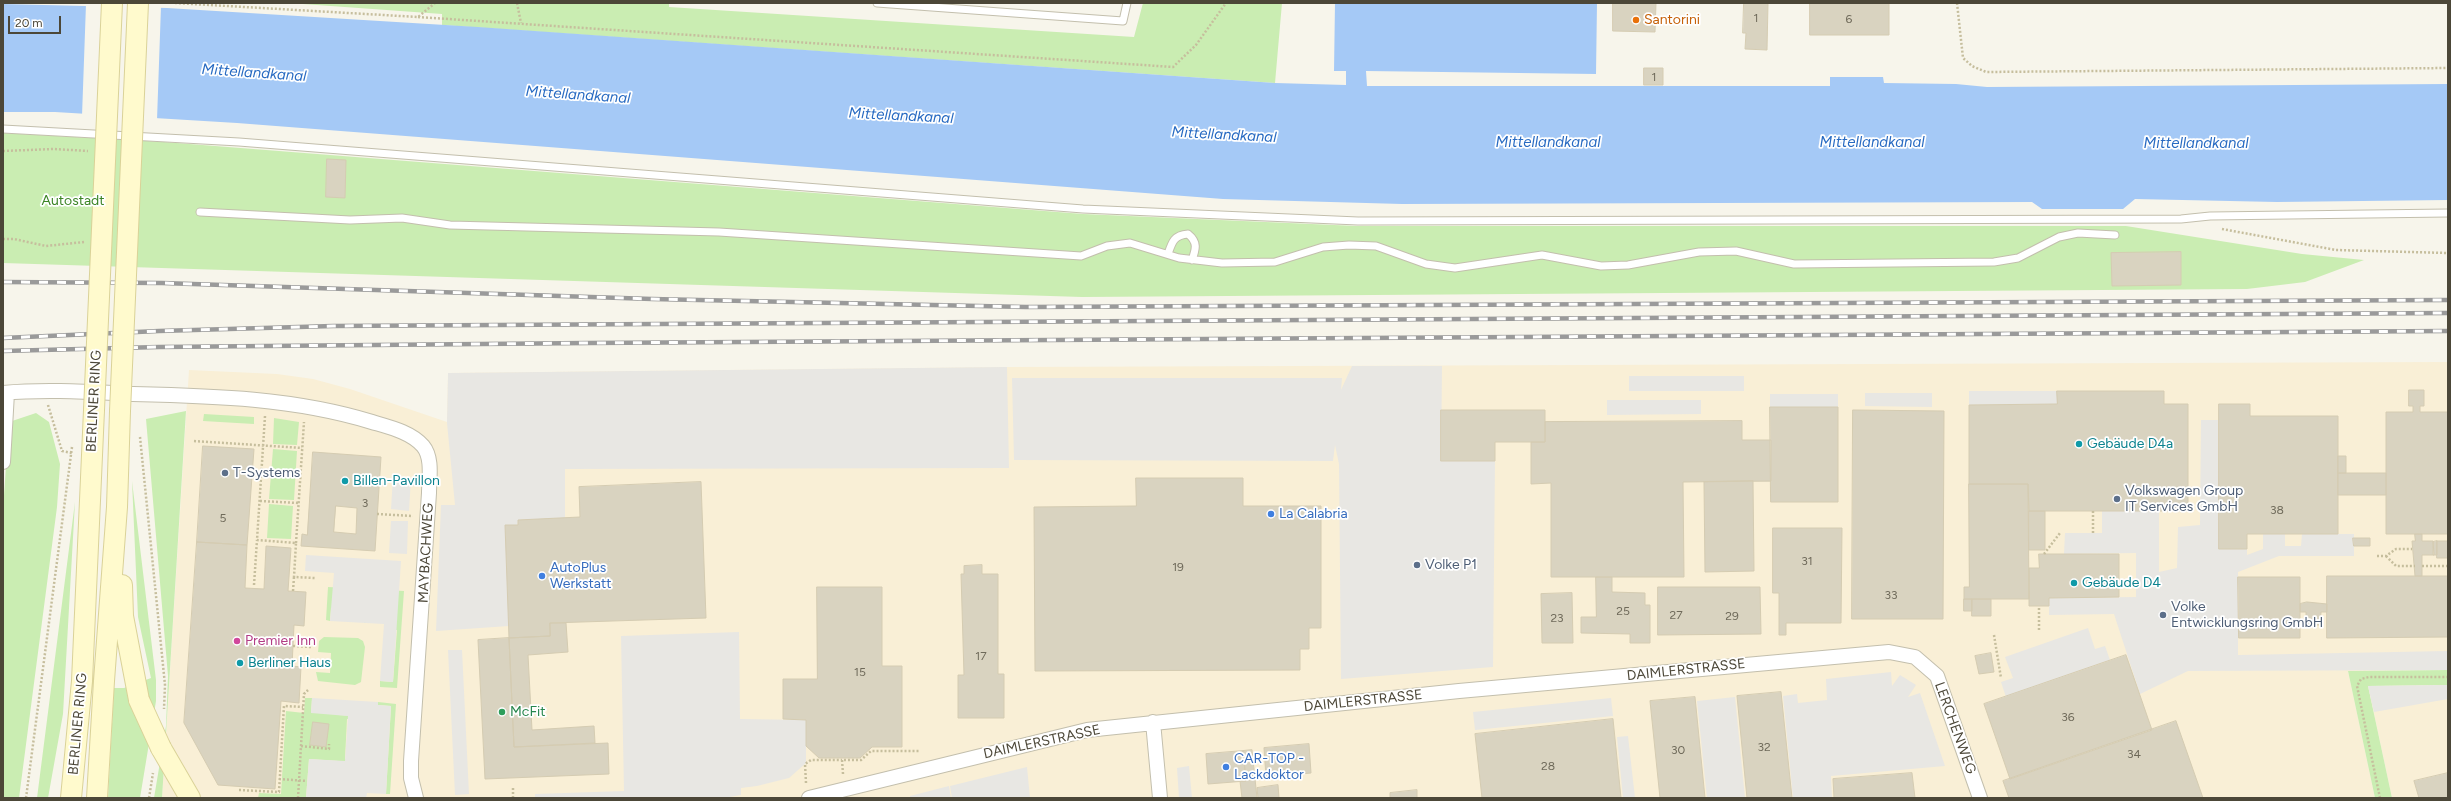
<!DOCTYPE html>
<html>
<head>
<meta charset="utf-8">
<style>
  body { margin:0 }
  #map { position:relative; width:2451px; height:801px; overflow:hidden; background:#f7f5eb; font-family:Figtree,sans-serif }
  canvas { display:block }
  .frame { position:absolute; inset:0; border:4px solid #4c4738; pointer-events:none }
  .scale { position:absolute; left:8px; top:16px; width:53px; height:18px; box-sizing:border-box; border:2px solid #4c4738; border-top:0; padding-left:5px; font-size:12px; line-height:14px; white-space:nowrap; color:#4c4738; -webkit-text-stroke:3px #fff; paint-order:stroke }
</style>
</head>
<body>
<div id="map">
<canvas width="2451" height="801"></canvas>
<div class="frame"></div>
<div class="scale">20 m</div>
</div>
<script>
const ctx = document.querySelector('canvas').getContext('2d');
ctx.lineJoin = 'round';
function paint(path, color) {
  ctx.fillStyle = color;
  ctx.fill(path, 'evenodd');
}
function strokePath(path, color, width, dash) {
  ctx.strokeStyle = color;
  ctx.lineWidth = width;
  ctx.lineCap = dash ? 'butt' : 'round';
  ctx.setLineDash(dash || []);
  ctx.stroke(path);
}
function drawText(font, color, halo, rows, align = 'center') {
  ctx.font = font + ' Figtree,sans-serif';
  ctx.lineWidth = 3.5;
  ctx.setLineDash([]);
  ctx.textBaseline = 'middle';
  ctx.strokeStyle = halo;
  ctx.fillStyle = color;
  for (const [text, x, y, turn = 0] of rows) {
    ctx.save();
    ctx.translate(x, y);
    ctx.rotate((+turn || 0) * Math.PI / 180);
    ctx.textAlign = isNaN(turn) ? turn : align;
    if (halo) ctx.strokeText(text, 0, 0);
    ctx.fillText(text, 0, 0);
    ctx.restore();
  }
}
const commercial = new Path2D(`
  M2448 362V670L2348 671 2375 798H162L189 370 277 374 313 379 350 389 447 422 448 373 1007 367Z
  M2448 685V798H2392L2368 686Z`);
const green = new Path2D(`
  M289 3H669V7L1134 37 1143 3H1282L1275 83 442 25V14Z
  M3 133 164 142 1083 214 1357 226H2126L2302 254 2364 260 2305 282 2247 289 1082 297 3 263Z
  M186 411 162 798H154L166 726 168 676 146 419Z
  M36 413 49 422 60 464 57 507 19 798H3V510L9 422Z
  M204 414 254 417V424L203 421Z
  M274 418 299 422 297 445 273 444Z
  M273 449 297 451 294 500 269 499Z
  M132 481 156 680V701L140 798H108L114 688H124L151 678 138 617Z
  M75 502 63 714 48 798H37Z
  M269 504 293 506 291 539 267 538Z
  M328 587 404 591 397 688 380 687V681L393 682 397 630 384 629V624L369 610 368 623H364V609L331 608 330 621 326 620Z
  M324 637 358 638 363 641 365 647 361 682 355 685 318 681 316 672 330 673 331 653 318 652 319 641Z
  M2448 670V685L2368 686 2392 798H2375L2348 671Z
  M305 698H312L311 713 330 700H338V715L357 716 358 701H362L361 719H347L345 759 354 762 309 759 306 798H258L259 793 281 794 286 711 304 713Z
  M378 702 396 704 390 794H386L391 706 378 705Z`);
const parking = new Path2D(`
  M1352 366H1442L1441 461H1495L1493 667 1341 679 1339 464 1335 445 1333 461 1014 460 1012 378H1342L1341 390Z
  M1007 367 1009 468 565 469V518L518 520 509 626 436 631 441 505H455L447 423 448 373Z
  M1629 376H1744V391H1629Z
  M1969 391H2057V404L1969 405Z
  M1865 393H1932V407L1865 406Z
  M1770 394H1838V407H1770Z
  M1607 400H1701V414L1607 415Z
  M2201 420H2218L2219 549H2247V555L2263 549V534H2285V546H2301L2302 534H2354V556H2279L2238 572V655L2448 651V670L2188 671 2140 694 2114 614 2049 615V598L2136 597V553L2064 554 2065 533H2102V511H2159V572L2177 568 2178 527 2200 525Z
  M393 477 411 478 409 511 391 509Z
  M391 521H408L407 554 389 553Z
  M306 555 401 561 393 682 380 681 384 624 330 621 334 573 305 571Z
  M2088 628 2095 649 2105 646 2110 660 2006 697 2001 682 2013 678 2005 657Z
  M739 632 740 719 806 720V763L789 778 757 786 741 788V795L724 798H535V794L624 791 621 636Z
  M448 650H462L469 794 455 795Z
  M1891 672 1892 686 1900 675 1916 685 1908 697 1920 693 1945 766 1831 776 1832 798H1793L1783 696 1797 694 1798 703 1827 700 1826 679Z
  M2448 685V699L2374 712 2368 686Z
  M1735 697 1745 798H1707L1697 701Z
  M312 698 378 702V705L391 706 386 794 367 793 366 798H306L309 759 345 761 348 716 311 713Z
  M1611 698 1613 716 1475 730 1473 712Z
  M1628 736 1635 798H1623L1617 737Z
  M1189 766 1192 798H1179L1177 768Z
  M1027 767 1030 798H952L950 786Z
  M949 786 951 798H910V796Z`);
const water = new Path2D(`
  M1335 3H1597L1596 74 1366 71 1367 86H1830V77H1883L1884 83 1956 84 1987 87 2448 84V200L2277 202 2135 199 2123 209H2042L2032 202 1402 204 1223 199 237 123 55 112H3V4L167 8 478 27 1275 83 1346 85V71H1334Z`);
const pier = new Path2D(`
  M86 4 161 6 157 120 82 116Z
  M2042 209H2123V211H2042Z`);
const building = new Path2D(`
  M1613 3H1656L1655 32 1613 31Z
  M1744 3H1768L1767 50 1745 49 1746 33H1743Z
  M1810 3H1889V35H1810Z
  M1644 68H1663V85H1644Z
  M327 159 346 160 345 198 326 197Z
  M2181 252V285L2112 286 2111 253Z
  M2409 390H2424V406H2420V412H2448V534H2386V412H2413V406H2409Z
  M2057 391H2164V404H2188V511H2029L2028 484H1969V405L2057 404Z
  M2219 404H2250V416H2338V534H2247V549H2219Z
  M1770 407H1838V502H1771Z
  M1441 410H1545V442H1495V461H1441Z
  M1853 410 1944 411 1943 619H1852Z
  M1742 421V440H1771V481L1683 482 1684 577H1551V483L1531 484V442H1545V422Z
  M203 446 254 449 247 545 197 542Z
  M313 452 381 457 375 551 301 546 302 534 307 535ZM336 506 357 508 356 534 334 532Z
  M2338 456H2346V473H2338Z
  M2338 473H2386V495H2338Z
  M1136 478H1243V506H1321V628H1309V649H1300V670L1035 671 1034 507 1136 506Z
  M1753 481 1754 571 1705 572 1704 482Z
  M701 482 706 618 550 623V636L509 638 505 525H518V520L580 517 579 487Z
  M1969 484H2028L2029 599H1964V587H1969Z
  M2029 511H2045V550H2029Z
  M1773 528H1842L1841 623H1786V635H1779V593H1773Z
  M2415 534H2422V541H2433L2434 555H2422V576H2415L2412 541H2415Z
  M2353 538H2370V546H2354Z
  M2437 541V555H2433V542Z
  M2437 541H2448V558H2437Z
  M197 542 247 545 245 588 264 589 266 546 291 548 288 591 306 592 304 626 294 625 292 666 301 667 299 703 281 701 275 789 218 785 184 723Z
  M2039 554H2119V597L2049 598V606H2029V568H2039Z
  M982 565V574H998V674H1004V718H958V675H964L961 574H964V566Z
  M2327 576H2448V637L2327 638Z
  M1596 577H1612V592L1645 593V605H1650V643H1630V634L1581 633V617H1596Z
  M2238 577H2300V638H2239Z
  M817 587H882V666H902V747H872L860 758H819L806 746V720L783 719V679H817Z
  M1658 587H1760L1761 634 1658 635Z
  M1572 593 1573 643H1542L1541 594Z
  M1964 599H1972V611H1964Z
  M1972 599H1991V616H1972Z
  M2307 602 2327 604V612H2321L2320 625H2306V612H2300V604Z
  M550 623H566L568 652 528 655 532 730 594 726 595 743 514 747 509 638 550 636Z
  M509 638 514 747 608 743 609 774 485 779 478 640Z
  M1991 653 1994 672 1979 674 1975 656Z
  M2126 655 2152 730 2010 779 1984 704Z
  M1781 692 1792 798H1747L1737 696Z
  M1695 697 1705 798H1660L1650 701Z
  M1613 719 1621 798H1482L1475 734Z
  M2176 721 2203 798H2009L2003 781Z
  M313 722 329 724 326 747 310 745Z
  M1309 744 1311 773 1266 777 1264 748Z
  M1252 750 1257 798H1242L1240 781H1246L1243 751Z
  M1243 751 1246 781 1208 784 1206 754Z
  M1912 773 1915 798H1834L1833 779Z
  M2448 773V798H2419L2414 781Z
  M1278 785 1279 798H1258L1257 788Z
  M1417 790V798H1390V793Z`);
const path = new Path2D(`
  M175 3 418 17 435 3
  M517 3 521 23
  M1957 3 1963 58 1972 66 1986 72 2448 68
  M418 17 1173 67 1196 45 1226 3
  M3 151 54 149 88 151
  M2222 229 2336 250 2448 253
  M3 239H14L46 246 84 242
  M48 405 62 451 72 453
  M265 416 257 540 296 543 294 577 315 578
  M140 437 165 685 164 709
  M194 441 302 448
  M260 501 299 503
  M2093 511V533
  M377 514 413 516
  M296 543 304 422
  M2044 554 2060 533
  M2377 556H2386L2396 549H2412
  M2386 556 2396 566H2415
  M2422 566H2448
  M254 585 257 540
  M293 591 294 577
  M2039 608V630
  M1994 635 2001 678
  M293 646 311 647
  M301 746 329 749V744
  M843 774 842 760H861L871 751H920
  M279 779 307 781
  M806 783 805 764 811 760H842
  M239 790 279 792 284 706 303 707
  M26 798 72 447
  M149 798 153 773
  M298 798 304 694 308 690
  M513 798V786
  M2380 798 2357 686 2361 679 2369 677H2448`);
const service = new Path2D(`
  M877 3 1123 21 1127 3
  M3 129 239 142 1083 209 1358 221 2181 219 2210 216 2448 213
  M200 212 350 220 402 218 450 225 719 232 1081 256 1107 246 1130 243 1179 258 1222 263 1275 262 1323 247 1349 245 1376 246 1426 264 1455 268 1542 255 1601 266 1628 265 1699 252 1736 251 1794 264 1994 262 2018 258 2059 237 2078 233 2115 235
  M1168 254C1172 242 1174 235 1188 234 1198 242 1196 249 1192 260`);
const minor = new Path2D(`
  M3 393C46 389 90 392 133 394 214 396 294 398 372 422 389 427 411 432 423 446 433 458 429 479 429 493L411 761V778L416 798
  M3 462 7 393
  M1153 722 1160 798
  M809 798 1087 730 1459 691 1889 652 1915 657 1937 676 1980 798`);
const secondary = new Path2D(`
  M122 585 123 616 139 700
  M161 748 190 798
  M71 798 82 681 94 410
  M97 798 104 681 117 507 120 411`);
const rail = new Path2D(`
  M3 282 162 283 652 299 1026 307 2448 300
  M3 338 159 331 333 326 2448 313
  M3 351 159 347 588 343 2448 331`);
const secondaryBridge = new Path2D(`
  M94 410 112 3
  M120 411 138 3
  M139 700 161 748`);
const markers = [
  [1636,20,4,"#e8710a"],
  [2079,444,4,"#0f9aa8"],
  [225,473,4,"#5c6f8a"],
  [345,481,4,"#0f9aa8"],
  [2117,499,4,"#5c6f8a"],
  [1271,514,4,"#3f7fe0"],
  [1417,565,4,"#5c6f8a"],
  [542,576,4,"#3f7fe0"],
  [2074,583,4,"#0f9aa8"],
  [2163,615,4,"#5c6f8a"],
  [237,641,4,"#d1479c"],
  [240,663,4,"#0f9aa8"],
  [502,712,4,"#2e9e5b"],
  [1226,767,4,"#3f7fe0"]
];
const numberNames = [
  ["1",1756,18],
  ["6",1849,19],
  ["1",1654,77],
  ["3",365,503],
  ["38",2277,510],
  ["5",223,518],
  ["31",1807,561],
  ["19",1178,567],
  ["33",1891,595],
  ["25",1623,611],
  ["27",1676,615],
  ["29",1732,616],
  ["23",1557,618],
  ["17",981,656],
  ["15",860,672],
  ["36",2068,717],
  ["32",1764,747],
  ["30",1678,750],
  ["34",2134,754],
  ["28",1548,766]
];
const foodNames = [
  ["Santorini",1644,20]
];
const parkNames = [
  ["Autostadt",73,201]
];
const streetNames = [
  ["BERLINER RING",94,401,-87],
  ["MAYBACHWEG",426,553,-87],
  ["DAIMLERSTRASSE",1686,670,-6],
  ["DAIMLERSTRASSE",1363,701,-6],
  ["BERLINER RING",78,724,-85],
  ["LERCHENWEG",1955,728,70],
  ["DAIMLERSTRASSE",1042,742,-12]
];
const cultureNames = [
  ["Gebäude D4a",2087,444],
  ["Billen-Pavillon",353,481],
  ["Gebäude D4",2082,583],
  ["Berliner Haus",248,663]
];
const serviceNames = [
  ["T-Systems",233,473],
  ["Volkswagen Group",2125,491],
  ["IT Services GmbH",2125,507],
  ["Volke P1",1425,565],
  ["Volke",2171,607],
  ["Entwicklungsring GmbH",2171,623]
];
const shopNames = [
  ["La Calabria",1279,514],
  ["AutoPlus",550,568],
  ["Werkstatt",550,584],
  ["CAR-TOP -",1234,759],
  ["Lackdoktor",1234,775]
];
const hotelNames = [
  ["Premier Inn",245,641]
];
const leisureNames = [
  ["McFit",510,712]
];
const waterNames = [
  ["Mittellandkanal",254,73,4],
  ["Mittellandkanal",578,95,4],
  ["Mittellandkanal",901,116,3],
  ["Mittellandkanal",1224,135,3],
  ["Mittellandkanal",1548,143],
  ["Mittellandkanal",1872,143],
  ["Mittellandkanal",2196,144]
];
paint(commercial, '#f9efd6');
paint(green, '#caedb2');
paint(parking, '#e8e7e3');
paint(water, '#a5c9f6');
paint(pier, '#f7f5eb');
paint(building, '#d9d3c0');
strokePath(building, '#d5ccb2', 1);
strokePath(service, '#c3bfad', 9);
strokePath(minor, '#c3bfad', 16);
strokePath(secondary, '#dad298', 22);
strokePath(path, '#c6be9d', 2.5, [2, 2]);
strokePath(service, '#fff', 7);
strokePath(minor, '#fff', 14);
strokePath(secondary, '#fffacd', 20);
strokePath(rail, '#9a9a9a', 4.5);
strokePath(rail, '#fff', 3, [9]);
strokePath(secondaryBridge, '#dad298', 22, []);
strokePath(secondaryBridge, '#fffacd', 20);
for (const [x, y, r, color] of markers) {
  const dot = new Path2D();
  dot.arc(x, y, r, 0, 2 * Math.PI);
  ctx.fillStyle = color;
  ctx.fill(dot);
  strokePath(dot, '#fff', 1.5);
}
drawText('12px', '#6f6a5a', null, numberNames);
drawText('14px', '#c56008', '#fff', foodNames, 'left');
drawText('14px', '#3b8425', '#fff', parkNames);
drawText('14px', '#4c4738', '#fff', streetNames);
drawText('14px', '#0d838f', '#fff', cultureNames, 'left');
drawText('14px', '#4e5e75', '#fff', serviceNames, 'left');
drawText('14px', '#366cbe', '#fff', shopNames, 'left');
drawText('14px', '#b23c85', '#fff', hotelNames, 'left');
drawText('14px', '#27864d', '#fff', leisureNames, 'left');
drawText('italic 15px', '#276ac2', '#fff', waterNames);
</script>
</body>
</html>
